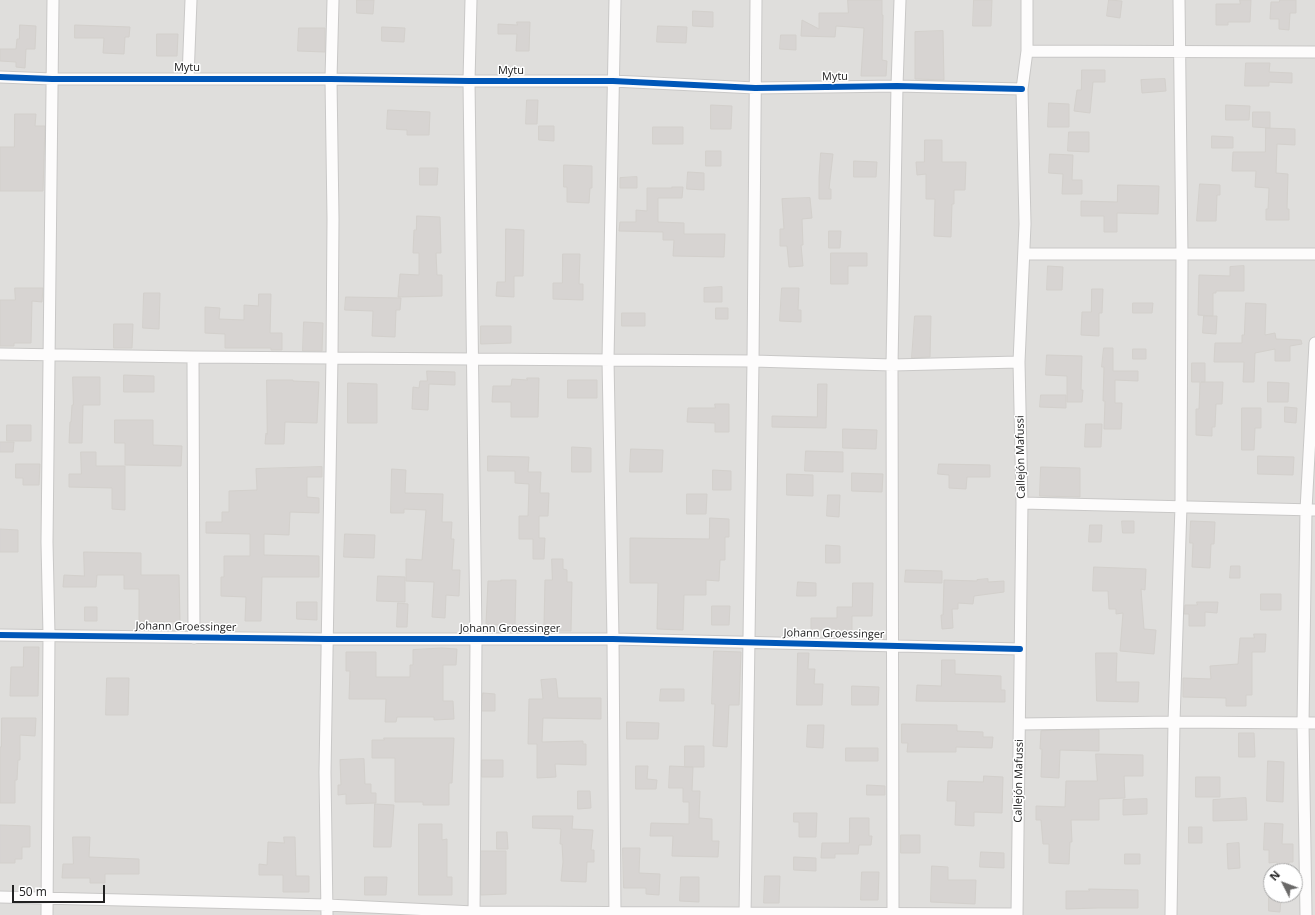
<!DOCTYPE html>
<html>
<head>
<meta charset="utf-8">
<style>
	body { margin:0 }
	#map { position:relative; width:1315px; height:915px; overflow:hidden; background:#f0eeeb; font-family:"Open Sans",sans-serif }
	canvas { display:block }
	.north { position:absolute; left:1263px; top:863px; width:40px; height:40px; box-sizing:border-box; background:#fff; border:1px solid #a7a7a7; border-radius:50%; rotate:312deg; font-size:11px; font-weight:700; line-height:16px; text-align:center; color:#222 }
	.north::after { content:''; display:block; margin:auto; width:14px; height:18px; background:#6a6968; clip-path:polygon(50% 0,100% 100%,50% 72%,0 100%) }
	.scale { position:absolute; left:12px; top:885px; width:93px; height:18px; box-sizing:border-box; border:2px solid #222; border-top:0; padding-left:5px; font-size:12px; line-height:14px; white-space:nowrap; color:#222; -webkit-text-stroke:3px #fff; paint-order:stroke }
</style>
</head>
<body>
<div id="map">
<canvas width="1315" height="915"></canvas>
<div class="north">N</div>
<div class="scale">50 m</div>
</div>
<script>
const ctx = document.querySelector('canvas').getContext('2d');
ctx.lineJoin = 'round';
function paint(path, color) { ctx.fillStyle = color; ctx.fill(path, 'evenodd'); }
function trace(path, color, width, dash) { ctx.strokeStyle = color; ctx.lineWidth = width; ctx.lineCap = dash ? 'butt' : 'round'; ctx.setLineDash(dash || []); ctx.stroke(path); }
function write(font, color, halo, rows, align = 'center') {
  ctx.font = font + ' "Open Sans",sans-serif'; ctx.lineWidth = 3; ctx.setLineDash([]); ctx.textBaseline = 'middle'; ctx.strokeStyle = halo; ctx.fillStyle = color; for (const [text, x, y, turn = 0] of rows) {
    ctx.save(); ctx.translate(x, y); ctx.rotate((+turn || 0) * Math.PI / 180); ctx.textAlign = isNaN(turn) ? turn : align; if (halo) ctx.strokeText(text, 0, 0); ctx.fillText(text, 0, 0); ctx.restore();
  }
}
paint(new Path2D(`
	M0 0H1315V915H0ZM1271 871H1295V895H1271Z`), '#dfdedc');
const building = new Path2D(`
	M357 0H374L373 14 357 13Z
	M848 0H882V15H883L882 60 887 61 886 76H861L864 28 836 26 835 37 801 36 802 20 819 29V13H848Z
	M974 0H992L991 26H973Z
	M1109 0 1122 1 1120 18 1107 16Z
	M1240 0H1251L1250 22H1228V25H1216V4H1240Z
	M1280 0H1296V13H1290L1289 30 1279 29V19H1270L1271 2H1279Z
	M693 11 713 12V27L693 26Z
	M517 22H530L529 51H516L517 34H498V24L517 25Z
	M20 25 36 26 35 49H26L25 68 16 67V62L0 61V49H16L17 39H19Z
	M75 25 130 27 129 37H125L124 54 103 53 104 38H75Z
	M658 26 687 27 686 43 657 42Z
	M382 27 405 28 404 42 382 41Z
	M299 28H325V52L298 51Z
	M943 31 944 80 915 79V32Z
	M157 34H178L177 56H157Z
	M781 35H796V50L780 49Z
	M1246 63H1270L1269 72 1292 73V83L1269 82V86H1245Z
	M1082 70H1105V82H1093L1090 113 1074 111 1077 90H1081Z
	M1165 79 1166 91 1142 93 1141 80Z
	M527 100H538L537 124H526Z
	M1049 103 1069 104V127H1048Z
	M711 105 732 106 731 129H711Z
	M1226 105 1250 106 1249 120H1226Z
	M388 110 430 112 429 135H407V130L387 129Z
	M1253 112H1270V128L1253 127Z
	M15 114H36L35 126H45L43 191H0V147H14Z
	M539 126H554V141L539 140Z
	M653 127H683V144H653Z
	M1266 128 1295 129V145L1277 144 1276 173 1288 174 1287 209H1289V220H1266V209H1268L1269 188 1255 187 1256 171H1232L1233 152H1265Z
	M1069 132H1089V152L1068 151Z
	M1212 136 1233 137V148H1212Z
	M925 140H942V162H966L965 190H954V204H952L951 237 934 236 935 199H926V174L917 175 916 162H924Z
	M706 151H721V166H706Z
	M821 153 833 154 829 189H831V199H819V178Z
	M1050 154 1073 155 1072 180H1082V194H1062L1063 174 1049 173Z
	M854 161 877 162 876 177H854Z
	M564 165 592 166V188H590L589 203 567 202V187H564Z
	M420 168H438L437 185H420Z
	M688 172 704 173V190L687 189Z
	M637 177V188H620V178Z
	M1200 184 1220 185V195H1217L1216 221H1197Z
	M1118 185 1159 186 1158 214 1117 213V232H1104V216H1081V201L1117 202Z
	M672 187H683L682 198H658V222L684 223V234H725L724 257 673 256 674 240H663V232L619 231 620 222H636V210L647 211V188H672Z
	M810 198 812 218 802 219 803 245H801L803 266 789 267 787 246H780V229H784L782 199Z
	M417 216 440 217 441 253H436L437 275H442V296L398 297 400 274 419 275V253H413L414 230H416Z
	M506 229 524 230 523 276H514V297L496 296 497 282H505Z
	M829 231H841L840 248H829Z
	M831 253H867V266H848V284H831Z
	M563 254H580L579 284H583V300L553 299V283H562Z
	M1048 266 1063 267 1062 290H1047Z
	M1244 266V291H1216V293H1213V316L1198 315 1199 275 1230 276V267Z
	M722 287V302H704V288Z
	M15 288H43L42 302 32 301 31 343H14V346H0V300H15Z
	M782 288H799L798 310H801V322L780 321Z
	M1092 289H1103L1102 313H1099V336L1081 335 1082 312H1091Z
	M144 293H160L159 329 143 328Z
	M259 294H271L270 333H282V350H271V348H225V334L205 333V307L220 308 219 319 244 320V305L258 306Z
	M346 297 401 298 400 310H396L395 337 372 336 373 311 345 310Z
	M1133 303H1153L1152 313H1133Z
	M1246 303 1266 304 1265 335 1275 333 1276 339 1301 340 1302 344 1290 346V361H1275V349L1255 353 1254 382H1243L1244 362H1214L1215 343H1242V335H1244Z
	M716 308H728V319H716Z
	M622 313H645V326H622Z
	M915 316H931L930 357 912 358Z
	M1204 316H1217L1216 334 1203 333Z
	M304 322 323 323 322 351H303Z
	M114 324H133L132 348H114Z
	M481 326H511V343L481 344Z
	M1104 348H1113V371H1138V381L1115 380V403H1122L1121 429H1104L1105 401H1103L1104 367H1102Z
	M1133 349H1146V359H1133Z
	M1047 355 1082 356 1081 390H1083L1082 402H1067V376L1046 375Z
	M1192 363H1205V382H1201H1223L1222 404H1216L1215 427H1212V436L1196 435V409H1199L1200 382H1192Z
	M427 371 455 372V385L429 384 428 410 412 409 413 387 419 388 420 381H427Z
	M124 375 154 376V392H124Z
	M73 377H100V405H83L82 443H69L70 422H71L72 405H73Z
	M527 378H539L538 417H511V402H492L493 386H511L512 379 527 380Z
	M267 380H293V381L319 382 317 423 285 422 284 444H265L266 433 267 434Z
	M568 380H597V398H568Z
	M1268 382 1289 383 1288 402H1268Z
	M348 383 377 384V423H348Z
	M818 384H827L826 428 772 427V416L817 417Z
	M1041 395H1066V408L1040 407Z
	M715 404H729V432H715V423L687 422 688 408H715Z
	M1285 407 1297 408 1296 423 1285 422Z
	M1242 408H1261V428H1255L1254 450H1242Z
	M115 420H153V445L182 446 181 466 125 465V443H115Z
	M1086 424H1102L1101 447H1085Z
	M7 425H31V441H7Z
	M843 429 877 430 876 449 843 448Z
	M0 442H14L13 452H0Z
	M572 447 591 448V472H572Z
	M631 449 663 450 662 472H630Z
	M806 451 843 452V472L805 471Z
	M81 452H96V466H125V510L112 509V488L69 487V474H81Z
	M488 456 529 457 528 472H541L540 493H549L548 516H539V538H545L544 559H533V539H519V516H528L529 484 515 483V471H488Z
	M1258 456 1294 457 1293 475 1258 474Z
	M16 464H40L39 485H23V478H16Z
	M939 464 990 465V477H967L966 489 949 488V475L938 474Z
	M322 467V477H307V497L319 498V513L290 512 289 535 264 534V555L319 556V577H262L261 621H245L246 597 221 596V577H224V556H250V534L206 533V522H222V512H229V491L257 490 256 469Z
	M1041 467 1080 468V497L1040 496Z
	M392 469 406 470 405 493 443 494 442 522H452L451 539H454L452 570H460L459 596 446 595 445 618 432 617 434 582 406 581V559L422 560 426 510 404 509V513H391Z
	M713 470 731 471V490H713Z
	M852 473 883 474 882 492 852 491Z
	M787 474 813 475V496L787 495Z
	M687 494H707L706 514H687Z
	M828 495H840L839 517 827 516Z
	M710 518 729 519V537H725V560H720L719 581 706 580V595H684L683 630 657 629 658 583H630V538L709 539Z
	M1122 521H1134V533H1123Z
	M1191 521 1215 522 1214 544H1211L1210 568 1192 567 1193 543H1190Z
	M1090 525H1102L1101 542H1089Z
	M0 529 18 530V552H0Z
	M345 534 375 535 374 558 344 557Z
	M826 545 840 546V563H826Z
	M84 552 141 553V575H179L180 622 139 621V589H124V575H97L96 587H63L64 575 84 576Z
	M552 559H563V569L567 570V582H572L571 631H558V625H544L545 580H552Z
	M1231 566H1240V578H1230Z
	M1094 567 1146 569 1145 590 1141 589 1144 629 1156 630 1154 654 1120 651 1123 613 1116 614V609H1109L1108 591H1093Z
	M906 570 942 571V583L905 582Z
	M378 576 405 577V602L377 601Z
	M988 579V582L1004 581V592L974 596 973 604 958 603V609H952L953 628 942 629 941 615H943L944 580 977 581V580Z
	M501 580H516L515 626 486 624 488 581H501Z
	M798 582 816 583V596H797Z
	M853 583H873L872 616H852V634L836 633 837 630H811V618H837V607H852Z
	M1261 594H1281V610H1261Z
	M297 602H317V620L297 619Z
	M1197 602H1218L1217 613 1205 612V626H1189V614H1184L1185 605H1197Z
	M398 603 408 604 407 627H397Z
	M712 606H730L729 625H712Z
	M85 607H97V621H85Z
	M1254 634H1266L1265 652H1252V695H1246V706H1226V698L1183 697V678L1211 679 1210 666 1238 664 1240 638H1254Z
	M24 647H39L38 696H10L11 667H23Z
	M442 648 457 649 456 665H443V701H453L454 719 434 720V717H397L396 722H385L386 699H349L350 671H346V652H376V677H410V665H413V650Z
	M714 651 741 652 739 705H729L727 747 713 746 715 704H712Z
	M798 653H809L808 669H815L814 684H823L822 705H797Z
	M1096 653H1117L1116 682H1139L1138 702 1097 701Z
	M942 660H955V674L1001 676V690H1005V702L916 701 917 685 941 686Z
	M107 678H129L128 715H106Z
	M556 679 558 698H601V719L543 718 542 742 583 741V744H586V765L555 764 556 777 537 778V744H528L529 699H543L541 680Z
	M852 686 879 687 878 705H852Z
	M661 689H684V701H660Z
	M483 693 495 694V711H482Z
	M2 718H36L35 736 20 735V760H18L17 780H15V803H0V747H1Z
	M627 722 659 723 658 739H627Z
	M902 724 957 725V731L983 732V737H993L992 748 956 747V752H907L908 743H902Z
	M808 725H824L823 748 807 747Z
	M1099 730V751L1060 750 1059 778 1041 777 1042 749H1040L1041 731Z
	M1239 733H1254L1255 757H1239Z
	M384 738H454L452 783H449V805H423V802H395V758H372V740H384Z
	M685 746H704V767H685Z
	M846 748H878V761H846Z
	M1096 754 1143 755V776H1124L1125 798 1099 799V820H1071L1072 842H1070L1069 864 1049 863V844H1043L1041 820H1036V806L1065 807 1066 781H1097Z
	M364 759 365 784H371V793H376V803L346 804V794L338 795V785H341L340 760Z
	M482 760H503V777H482Z
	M1268 761 1284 762 1283 802 1267 801Z
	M636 766H648L647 779 657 780 656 789H636Z
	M670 766 693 767 692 791H700L699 818 712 819V841H719L718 857 672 856 673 836H650L651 823 689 824V802H683V788H669Z
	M984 776 1003 777 1002 813 974 812V826L955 825 956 801H947L948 781 983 782Z
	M1196 777H1220V797H1196Z
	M867 785 885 786V795H867Z
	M578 791H590L591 808 578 809Z
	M1246 798 1247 820 1213 821V800Z
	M1147 799V814L1123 815V800Z
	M375 804 394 805 391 847H374Z
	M794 813H817L816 837H799V822H794Z
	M533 816H573L572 829 593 830 591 850H594V862H587L586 882 561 881 563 862 562 844H560L561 829 533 828Z
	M850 818H869V836H872L871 845H859L858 854H835V858H821L822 843H849Z
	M1265 823 1283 824 1282 844H1293V862H1289V871H1277V862L1269 863V850H1264Z
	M419 824H442V840L447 839V877H452V895H419Z
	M0 825 30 826V847H22V859H15V863H0Z
	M1189 827H1202V843H1189Z
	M497 832H507L508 849H497Z
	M901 835H920V853H901Z
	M73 837H90L89 857 139 859V874H105V883H90V878H62L63 864H73Z
	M284 837H295L296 876H309V892H283V875H259V864L267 865 268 842 284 843Z
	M1239 843 1240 868 1228 869 1227 844Z
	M623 848H640L639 873 660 874 659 895 646 894V888H624Z
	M481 851H506V894L481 895Z
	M981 852 1004 853V868L980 867Z
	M1125 854H1140V864H1125Z
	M794 857 816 858V871L794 870Z
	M932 866 948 867V880H976L975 904 931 902Z
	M862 872H879L878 900H861Z
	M765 876H780L779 903H764Z
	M365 877H387L386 895H365Z
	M681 877H699V902L680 901Z
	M1089 889 1138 890V908H1097L1066 909V891H1089Z
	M1269 897H1281L1280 912 1269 911Z`);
paint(building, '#d7d4d2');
trace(building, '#d3d0cc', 1);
const street = new Path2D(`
	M471 0 469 81 476 639 474 915
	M615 0 608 359 613 639 615 915
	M1027 51 1315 52
	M0 77 52 79H331L469 81H613L755 88 897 86 1022 89
	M188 78 191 0
	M1024 254H1315
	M0 354 193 357 753 361 892 365 1019 362
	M193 357 194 638
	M1022 503 1315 510
	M0 635 327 639H613L1020 649
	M1020 724 1174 722 1315 723
	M0 897 327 905 474 912 1017 914
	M47 915 49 635 47 542 53 0
	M327 915 325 772 332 357 333 219 331 79 333 0
	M745 915 753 361 756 0
	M893 915 892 365 897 86 900 0
	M1017 915 1022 503 1019 362 1025 224 1022 89 1027 51V0
	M1171 915 1174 722 1181 506 1182 255 1179 0
	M1306 915 1303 724 1306 510 1315 343`);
trace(street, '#c9c8c7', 13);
trace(street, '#fdfcfc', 11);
trace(new Path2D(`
	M0 77 52 79H331L469 81H613L755 88 897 86 1022 89
	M0 635 327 639H613L1020 649`), '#0057b8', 6);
write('11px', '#222', '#fff', [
	["Mytu",187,68],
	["Mytu",511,71],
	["Mytu",835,77,-1],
	["Callejón Mafussi",1021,457,-91],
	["Johann Groessinger",186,627,1],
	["Johann Groessinger",510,629],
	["Johann Groessinger",834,634,1],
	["Callejón Mafussi",1019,781,-89]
]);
</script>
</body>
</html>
